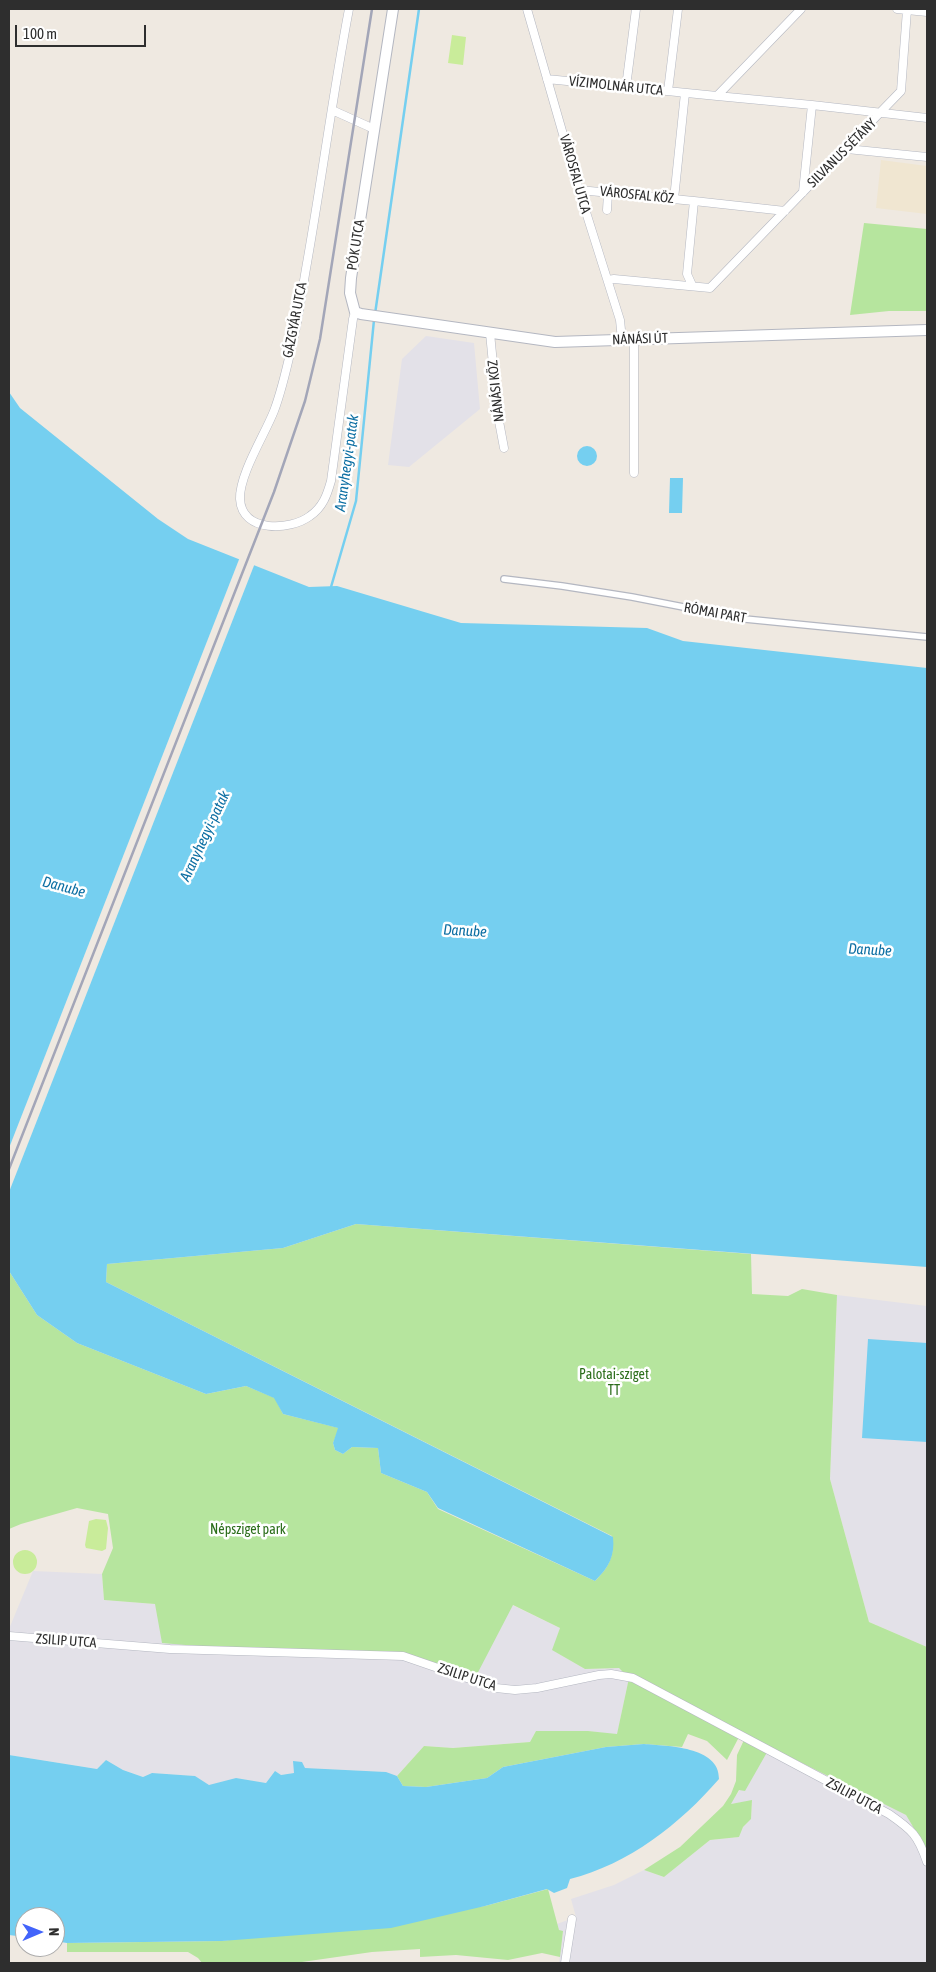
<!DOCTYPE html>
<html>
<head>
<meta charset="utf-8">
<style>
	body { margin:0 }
	#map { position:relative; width:936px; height:1972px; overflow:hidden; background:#efe9e1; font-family:"Asap Condensed",sans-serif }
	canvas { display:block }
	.frame { position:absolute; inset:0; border:10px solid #2e2e2e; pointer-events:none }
	.north { position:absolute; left:15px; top:1907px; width:50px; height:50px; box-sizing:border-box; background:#fff; border:1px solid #ababab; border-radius:50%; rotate:89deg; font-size:14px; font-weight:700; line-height:20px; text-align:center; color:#2e2e2e }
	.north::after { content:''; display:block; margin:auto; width:18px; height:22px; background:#4264fb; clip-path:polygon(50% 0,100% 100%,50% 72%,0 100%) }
	.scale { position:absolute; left:15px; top:25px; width:131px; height:22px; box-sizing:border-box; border:2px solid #2e2e2e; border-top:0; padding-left:6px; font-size:15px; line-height:18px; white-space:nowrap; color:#2e2e2e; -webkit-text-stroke:4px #fff; paint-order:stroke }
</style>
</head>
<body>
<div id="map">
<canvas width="936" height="1972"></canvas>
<div class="frame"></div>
<div class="north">N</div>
<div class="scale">100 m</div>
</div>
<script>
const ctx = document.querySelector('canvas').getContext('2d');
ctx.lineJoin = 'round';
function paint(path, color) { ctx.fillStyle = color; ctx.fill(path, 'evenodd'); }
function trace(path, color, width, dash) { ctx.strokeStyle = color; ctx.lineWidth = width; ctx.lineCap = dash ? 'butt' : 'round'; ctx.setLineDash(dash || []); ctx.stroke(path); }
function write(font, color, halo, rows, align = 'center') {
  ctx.font = font + ' "Asap Condensed",sans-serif'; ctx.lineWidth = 5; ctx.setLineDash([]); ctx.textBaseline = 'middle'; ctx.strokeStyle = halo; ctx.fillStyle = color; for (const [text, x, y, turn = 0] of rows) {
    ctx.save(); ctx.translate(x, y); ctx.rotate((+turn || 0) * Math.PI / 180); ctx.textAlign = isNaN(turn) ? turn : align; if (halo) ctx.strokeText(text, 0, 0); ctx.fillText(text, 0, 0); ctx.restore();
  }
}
paint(new Path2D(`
	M426 336 474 343 480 409 409 467 388 465 402 359Z
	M837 1295 927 1306V1647L869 1622 830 1479Z
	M33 1571 102 1574 104 1600 155 1604 512 1605 560 1628 553 1650 585 1669 619 1668 629 1678 617 1735 588 1731H536L530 1742 453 1748 424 1746 397 1776 385 1772 304 1768 294 1761V1773L281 1775 266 1783 236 1778 209 1786 194 1776 152 1773 143 1777 123 1770 106 1760 97 1769 9 1755V1629Z
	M770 1747 906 1815 927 1850V1963H559L563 1932 559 1930 557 1924 576 1917 571 1899 614 1885 644 1870 664 1877 710 1840 739 1837 743 1827 751 1819 752 1801 730 1804Z`), '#e3e1e8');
paint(new Path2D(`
	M881 160 927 166V214L876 208Z`), '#f0e6d1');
paint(new Path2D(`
	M864 223 927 229V311H889L850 315Z
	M356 1224 751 1254 752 1294 788 1296 802 1289 837 1295 830 1479 869 1622 927 1647V1850L906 1815 770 1747 745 1791 739 1790 731 1804 752 1800 751 1819 743 1827 739 1837 710 1840 664 1877 644 1870 680 1847 723 1806 731 1794 736 1781 737 1755 744 1740 739 1737 727 1760 707 1741 688 1734 682 1747 644 1744 606 1747 503 1767 487 1778 426 1787 403 1786 397 1776 424 1746 453 1748 530 1742 536 1731H588L617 1734 629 1678 619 1668 585 1669 552 1650 560 1628 513 1605 474 1680 403 1656 256 1651 162 1643 155 1604 104 1600 102 1574 113 1548 108 1514 77 1508 21 1524 9 1529V1271L37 1315 77 1343 206 1394 246 1386 275 1398 283 1414 339 1428 333 1443 335 1450 343 1454 352 1447 378 1448 381 1473 427 1492 438 1509 595 1581C609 1567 615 1556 612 1536L106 1282 107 1264 283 1248Z
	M548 1889 559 1930 563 1931 560 1957 542 1953 508 1960 456 1955 420 1957V1949L372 1952 295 1963H202L198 1958 188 1952H67V1943L222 1941 485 1906Z`), '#b6e59e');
paint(new Path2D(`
	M452 35 466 37 463 65 448 63Z
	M96 1519 106 1520 108 1528 106 1549 102 1551 86 1548 85 1545 89 1521Z
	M13 1562a12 12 0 1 1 24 0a12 12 0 1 1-24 0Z`), '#c9ec9a');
paint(new Path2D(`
	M9 392 20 408 158 519 188 539 309 587 337 586 461 623 647 628 683 641 927 668V1267L356 1224 283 1248 107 1264 106 1282 613 1537C615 1556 609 1567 595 1581L438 1508 427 1492 381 1473 378 1448 352 1447 343 1454 335 1450 333 1443 338 1428 283 1414 274 1398 246 1386 206 1394 77 1343 37 1315 9 1271Z
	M577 456a10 10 0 1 1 20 0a10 10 0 1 1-20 0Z
	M670 478H683L682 513H669Z
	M868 1339 927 1343V1442L862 1438Z
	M644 1744C666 1746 720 1746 719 1779 680 1824 629 1864 570 1879L567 1888 554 1893 547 1889 485 1906 391 1928 222 1941 67 1943 55 1941V1917H25V1937L9 1935V1755L97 1769 106 1760 123 1770 143 1777 152 1773 195 1776 209 1785 236 1778 266 1783 275 1771 281 1775 294 1773 293 1761 302 1762 305 1768 386 1772 397 1776 403 1786 426 1787 487 1778 503 1767 606 1747Z`), '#75cff0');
paint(new Path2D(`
	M240 557 255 563 9 1192V1148Z`), '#efe9e1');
trace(new Path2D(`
	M375 314 419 9
	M331 587 356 501 374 320`), '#75cff0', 2.5);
const pedestrian = new Path2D(`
	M504 579 562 586 632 597 745 619 927 637`);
const minor = new Path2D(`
	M349 9C333 93 322 178 307 263 302 290 299 318 292 345 287 367 282 390 274 411 265 434 239 475 240 499 242 533 290 531 310 516 323 507 327 495 331 481L353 319 355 312
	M527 9 579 190 620 320 622 340
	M897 9 907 10
	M547 79 717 96 801 9
	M626 87 636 9
	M668 91 678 9
	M717 96 812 105
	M332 110 374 129
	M847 149 927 157
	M579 190 694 201
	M803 192 812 105 927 118
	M674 199 685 93
	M607 210 608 193
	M608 280 614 279 710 288 901 91 907 10 927 12
	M692 285 687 274 694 201 785 211
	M490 333 498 416 504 448
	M634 339V473
	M9 1636 170 1649 403 1656 496 1688 515 1690 537 1688 599 1675 611 1674 633 1678 889 1814C912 1830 918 1835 927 1862
	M565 1963 572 1919`);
const tertiary = new Path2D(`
	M393 9 351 278 350 293 355 312 361 314 555 342 927 330`);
trace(pedestrian, '#b4b7c1', 8);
trace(minor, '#b4b7c1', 9);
trace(tertiary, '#b4b7c1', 12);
trace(pedestrian, '#fff', 5.5);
trace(minor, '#fff', 8);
trace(tertiary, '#fff', 10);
trace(new Path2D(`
	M9 1169 274 492 305 401 320 339 372 9`), '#a3a6b8', 2.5);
write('14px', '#2e2e2e', '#fff', [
	["VÍZIMOLNÁR UTCA",616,86,6],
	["SILVANUS SÉTÁNY",842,153,-45],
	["VÁROSFAL UTCA",575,174,74],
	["VÁROSFAL KÖZ",637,195,6],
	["PÓK UTCA",356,245,-81],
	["GÁZGYÁR UTCA",295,320,-79],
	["NÁNÁSI ÚT",640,339,-2],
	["NÁNÁSI KÖZ",496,391,-96],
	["RÓMAI PART",715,613,10],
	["ZSILIP UTCA",66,1641,4],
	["ZSILIP UTCA",467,1677,18],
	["ZSILIP UTCA",854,1796,28]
]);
write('14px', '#2c6e1b', '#fff', [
	["Palotai-sziget",614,1375],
	["TT",614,1391],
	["Népsziget park",248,1530]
]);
write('italic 15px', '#0d6fa3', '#fff', [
	["Aranyhegyi-patak",347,463,-82],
	["Aranyhegyi-patak",205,836,-65],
	["Danube",64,887,15],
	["Danube",465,931,3],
	["Danube",870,950,3]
]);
</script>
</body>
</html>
